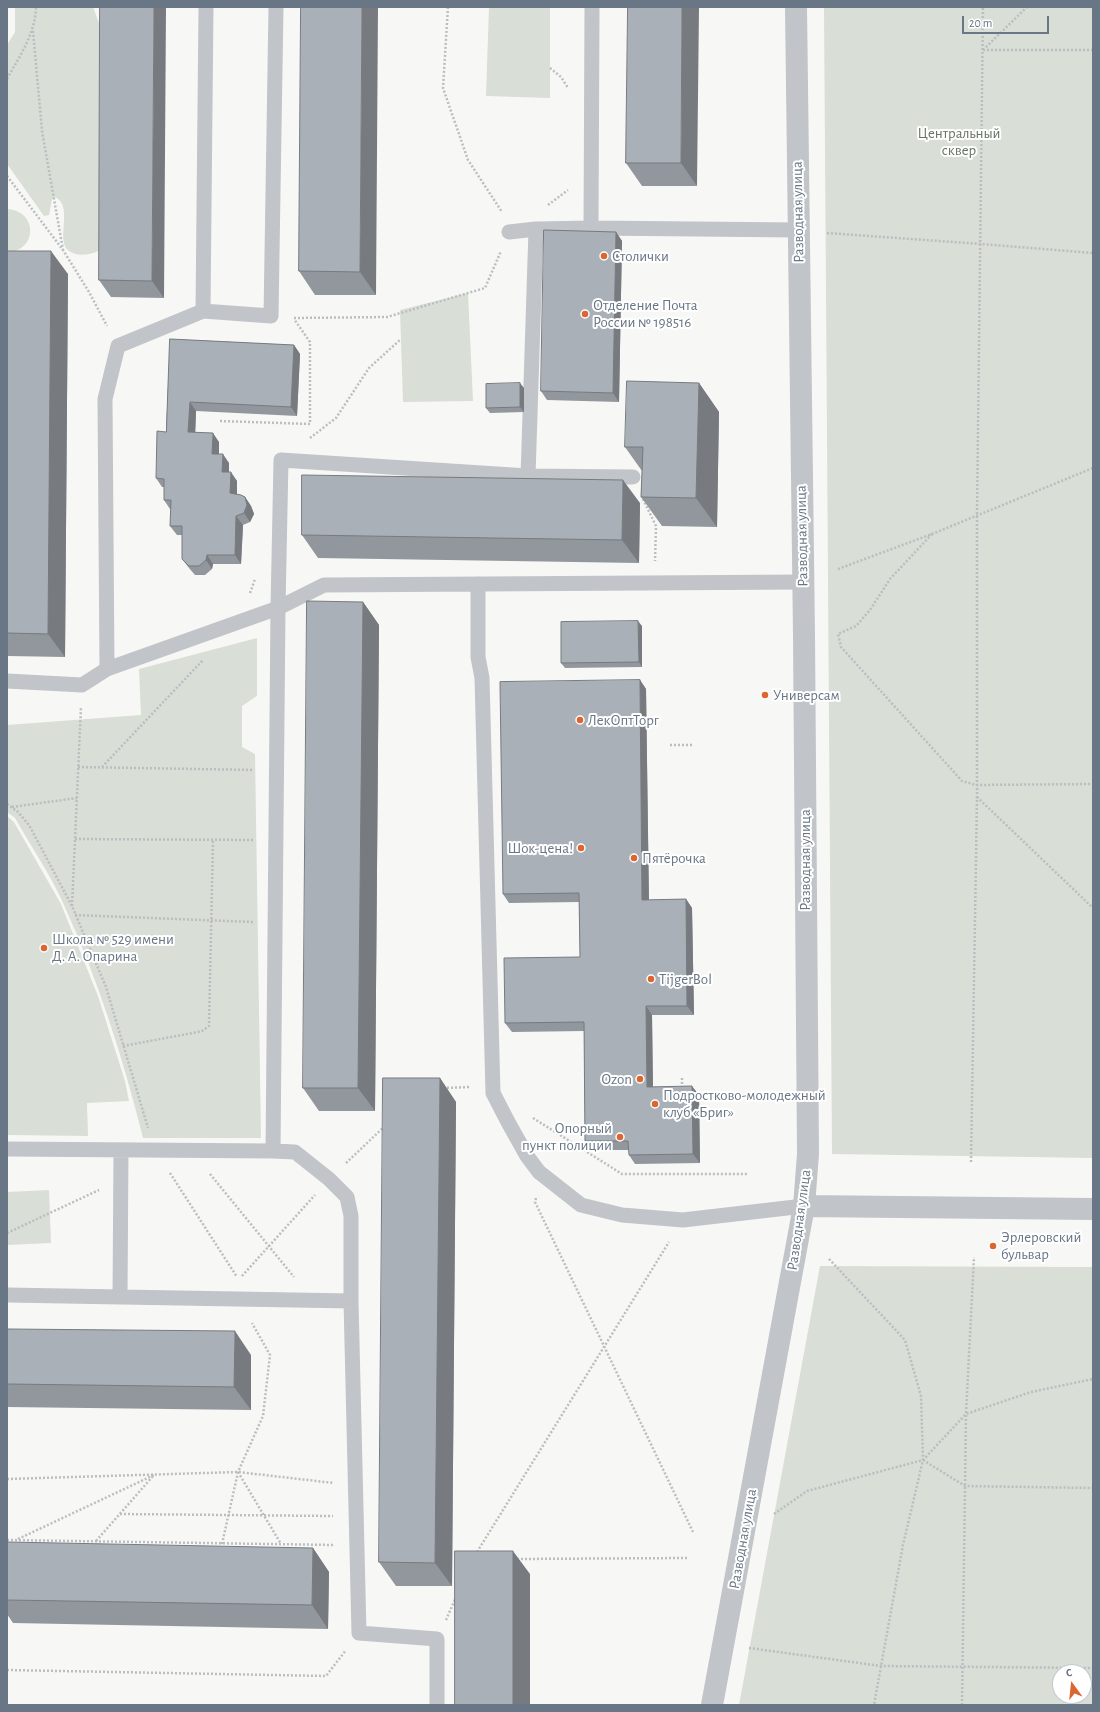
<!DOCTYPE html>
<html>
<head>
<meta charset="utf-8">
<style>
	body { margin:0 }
	#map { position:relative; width:1100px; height:1712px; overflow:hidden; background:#f7f8f5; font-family:"Alegreya Sans",sans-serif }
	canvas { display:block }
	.frame { position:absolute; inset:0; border:8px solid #687685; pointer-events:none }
	.north { position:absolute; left:1052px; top:1664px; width:40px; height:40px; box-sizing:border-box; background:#fff; border:1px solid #c3c8ce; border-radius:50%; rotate:345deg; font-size:11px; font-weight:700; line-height:16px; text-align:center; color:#687685 }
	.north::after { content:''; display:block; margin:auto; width:14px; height:18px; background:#db6631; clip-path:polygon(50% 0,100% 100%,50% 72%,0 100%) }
	.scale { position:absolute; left:962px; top:16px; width:87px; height:18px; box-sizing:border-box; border:2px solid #687685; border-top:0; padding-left:5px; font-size:12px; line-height:14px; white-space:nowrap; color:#687685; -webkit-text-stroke:3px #fff; paint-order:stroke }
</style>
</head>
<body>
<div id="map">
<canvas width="1100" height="1712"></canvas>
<div class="frame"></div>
<div class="north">С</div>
<div class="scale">20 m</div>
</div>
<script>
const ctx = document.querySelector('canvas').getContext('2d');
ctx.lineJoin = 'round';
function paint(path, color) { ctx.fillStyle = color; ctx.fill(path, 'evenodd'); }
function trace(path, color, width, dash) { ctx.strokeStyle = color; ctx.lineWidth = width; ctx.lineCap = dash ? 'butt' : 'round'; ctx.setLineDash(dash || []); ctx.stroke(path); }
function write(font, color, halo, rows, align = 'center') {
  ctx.font = font + ' "Alegreya Sans",sans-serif'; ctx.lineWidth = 4; ctx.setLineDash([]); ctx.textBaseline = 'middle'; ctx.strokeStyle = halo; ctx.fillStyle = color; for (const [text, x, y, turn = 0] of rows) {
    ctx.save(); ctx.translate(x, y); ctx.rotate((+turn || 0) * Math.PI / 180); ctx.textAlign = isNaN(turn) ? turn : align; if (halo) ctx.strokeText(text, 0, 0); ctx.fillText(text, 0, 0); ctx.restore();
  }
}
paint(new Path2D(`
	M15 7H93L99 23 106 238C105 242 104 246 101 249 93 256 70 258 65 246 59 233 72 205 55 197L52 199 49 215 44 216 7 164V45L15 32Z
	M489 7H550V98L486 96Z
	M824 7H1093V1158L832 1154Z
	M7 209C39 211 37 252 7 252Z
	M468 293 473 401 403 402 400 310Z
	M257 638V696L242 706V747L255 754 261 1138H143C123 1058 98 979 63 903 51 875 30 845 15 818L7 812V725L141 715 139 669Z
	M7 816 14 822 61 904 98 996 125 1081 129 1101 87 1103 88 1136 7 1135Z
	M49 1190 51 1243 7 1245V1192Z
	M820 1266 1093 1267V1705H739ZM1060 1672H1084V1696H1060Z`), '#d9ded6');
trace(new Path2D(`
	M448 7 443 88 468 160 502 212
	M33 31 42 131 63 250
	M983 50H1093
	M983 50 1027 7
	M550 68 561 77 568 88
	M7 79C20 55 35 35 36 7
	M7 176 63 250 89 292 107 326
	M548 205 568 190
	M827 233 981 244 1093 253
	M294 318 387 317 485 288 501 251
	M220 421 310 424V342L294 319
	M310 438 336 418 369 368 401 339
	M643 499 656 526 655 561
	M932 534 890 579 870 610 856 626 838 634 841 647 962 781 976 785 1093 784
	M838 569 932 534 1093 468
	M250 593 255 579
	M670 745H693
	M78 767 254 770
	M102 767 203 660
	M977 797 1093 908
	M7 804 18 812 29 825 72 906 106 987 148 1128
	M12 807 77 798
	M75 839 254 840
	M72 906 81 707
	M75 915 253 922
	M123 1046 198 1032 202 1031 209 1026 213 840
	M682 1078V1090
	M443 1088 470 1087
	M533 1118 622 1174H747
	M971 1162 977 797V515L983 7
	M346 1163 386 1125
	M170 1173 237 1277
	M210 1174 294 1277
	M536 1198 535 1202 693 1532
	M7 1233 99 1190
	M829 1259 905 1340 921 1396 923 1460 903 1545 874 1705
	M242 1276 315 1195
	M923 1460 965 1486 1093 1488
	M238 1472 281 1544
	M7 1479 238 1472 334 1483
	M120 1514 333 1516
	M774 1514 807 1491 923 1460 966 1414 1031 1392 1093 1379
	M18 1539 154 1475 96 1541
	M7 1540 334 1545
	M222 1544 238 1472 263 1416 270 1355 252 1323
	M477 1552 669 1242
	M517 1559 688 1558
	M446 1620 456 1597
	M749 1648 881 1666 1093 1668
	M7 1670 326 1676 346 1650
	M962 1705 966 1414 974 1257`), '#bbbdc0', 2.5, [2, 2]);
trace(new Path2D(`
	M206 7 203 311 271 316 276 7
	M591 228 592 7
	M509 232 536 229 591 228 798 230
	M528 476 633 477
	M478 584V657L482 678 493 1093 508 1122 527 1156 539 1172 581 1205 622 1215 683 1220 804 1206
	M107 669 105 399 118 346 203 311
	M7 681 82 685 107 669 278 608 324 585 803 582
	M7 1149 273 1151
	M7 1295 351 1301
	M120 1297 121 1150
	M437 1705V1639L359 1633 351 1301V1216L347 1197 329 1179 295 1152 273 1151 278 608 281 460 528 476 536 229`), '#c1c4c8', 15);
trace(new Path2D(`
	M804 1206 1093 1209
	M712 1705 804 1206 808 1154 804 635 796 7`), '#c1c4c8', 22);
paint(new Path2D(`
	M100 7 164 298 111 297 99 280Z
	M301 7 376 295H315L299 271Z
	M628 7 697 186H642L626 163Z
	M616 232 622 241 619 402 547 400 541 391Z
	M7 251 68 274 65 657 7 656Z
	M170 339 294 345 300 354 297 416 196 411 195 433 219 442V454L229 463V472L237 481V494L245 497 251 506 254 514 250 522 243 525 241 564H213L212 569 205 575H195L189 568 182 559V535H177L170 526 171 509H170L164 500V487H162L156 478 166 432Z
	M699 383 719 412 717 527 662 526 641 497 642 471 625 447Z
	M524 388V412L490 413 486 408Z
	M640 503 639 563 318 558 302 535Z
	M363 602 379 625 375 1111H319L303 1088Z
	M642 626V667L565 668 561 663Z
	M640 680 646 689 649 900 686 899 692 908 694 1015H652L653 1087 699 1095 700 1163 635 1164 629 1155V1150H591L585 1141 584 1031 512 1032 505 1023 580 957 579 902 509 903 503 894Z
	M440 1078 456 1102 452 1586H396L379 1562Z
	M7 1329 251 1355V1410L7 1407Z
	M313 1548 329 1572 328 1629 13 1623 7 1614V1600Z`), '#92979d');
paint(new Path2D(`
	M154 7H166L164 298 152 281Z
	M362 7H378L376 295 360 272Z
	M682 7H699L697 186 681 163Z
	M616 232 622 241 619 402 613 393Z
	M51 251 68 274 65 657 48 634Z
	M294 345 300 354 297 416 291 407Z
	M520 383 524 388V412L520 407Z
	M699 383 719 412 717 527 696 498Z
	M190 402 196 411 195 441 188 432Z
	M213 433 219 442V463L212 454Z
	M223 454 229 463V481L222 472Z
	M231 472 237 481V502L230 493Z
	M623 480 640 503 639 563 622 540Z
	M245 497 251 506 254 514 250 522 244 513Z
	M236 516 243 525 241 564 235 555Z
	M207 555 213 564 212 569 206 560Z
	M363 602 379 625 375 1111 358 1088Z
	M638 621 642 626V667L639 662Z
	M640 680 646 689 649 909 642 900Z
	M686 899 692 908 694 1015 687 1006Z
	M646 1006 652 1015 653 1096 647 1087Z
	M440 1078 456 1102 452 1586 435 1563Z
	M692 1086 699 1095 700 1163 693 1154Z
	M235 1331 251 1355V1410L234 1387Z
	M313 1548 329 1572 328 1629 312 1605Z
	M513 1551 530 1574V1705H513Z`), '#777b80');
const building = new Path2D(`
	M100 7H154L152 281 99 280Z
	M301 7H362L360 272 299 271Z
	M628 7H682L681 163H626Z
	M544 230 616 232 613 393 541 391Z
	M7 251H51L48 634 7 633Z
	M170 339 294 345 291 407 190 402 188 432 213 433 212 454H223L222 472H231L230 493 241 495 245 497 247 505 244 513 236 516 235 555H207L206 560 199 566H189L182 559V526H170L171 500H164V479L156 478 157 431 166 432Z
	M627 381 699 383 696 498 641 497 643 447H625Z
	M520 383V407L486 408V384Z
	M302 475 623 480 622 540 302 535Z
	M307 601 363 602 358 1088H303Z
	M638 621 639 662 561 663V622Z
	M640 680 642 900 686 899 687 1006H646L647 1087 692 1086 693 1154 629 1155 628 1141H585L584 1022 505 1023 504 958 580 957 579 893 503 894 500 682Z
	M383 1078H440L435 1563 379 1562Z
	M7 1329 235 1331 234 1387 7 1384Z
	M7 1542 313 1548 312 1605 7 1600Z
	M455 1551H513V1705H455Z`);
paint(building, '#aab0b7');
trace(building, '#777b80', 1);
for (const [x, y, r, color] of [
	[604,256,4,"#db6631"],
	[585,314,4,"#db6631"],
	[765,695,4,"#db6631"],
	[580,720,4,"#db6631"],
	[581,848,4,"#db6631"],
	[634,858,4,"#db6631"],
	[44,948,4,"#db6631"],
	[651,979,4,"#db6631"],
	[640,1079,4,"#db6631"],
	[655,1104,4,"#db6631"],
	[620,1137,4,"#db6631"],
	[993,1246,4,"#db6631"]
]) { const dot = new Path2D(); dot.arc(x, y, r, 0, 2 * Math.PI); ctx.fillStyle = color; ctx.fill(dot); trace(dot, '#fff', 1.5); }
write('15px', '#657763', '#fff', [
	["Центральный",959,133],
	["сквер",959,150]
]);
write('15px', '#687685', '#fff', [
	["Разводная улица",798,212,-91],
	["Разводная улица",802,536,-91],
	["Разводная улица",805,860,-90],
	["Разводная улица",799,1220,-82],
	["Разводная улица",743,1539,-80]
]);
write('15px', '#687685', '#fff', [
	["Столички",612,256],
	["Отделение Почта",593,305],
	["России № 198516",593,322],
	["Универсам",773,695],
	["ЛекОптТорг",588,720],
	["Шок-цена!",573,848,"right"],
	["Пятёрочка",642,858],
	["Школа № 529 имени",52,939],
	["Д. А. Опарина",52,956],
	["TijgerBol",659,979],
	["Ozon",632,1079,"right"],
	["Подростково-молодежный",663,1095],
	["клуб «Бриг»",663,1112],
	["Опорный",612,1128,"right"],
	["пункт полиции",612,1145,"right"],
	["Эрлеровский",1001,1237],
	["бульвар",1001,1254]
], 'left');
</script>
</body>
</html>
